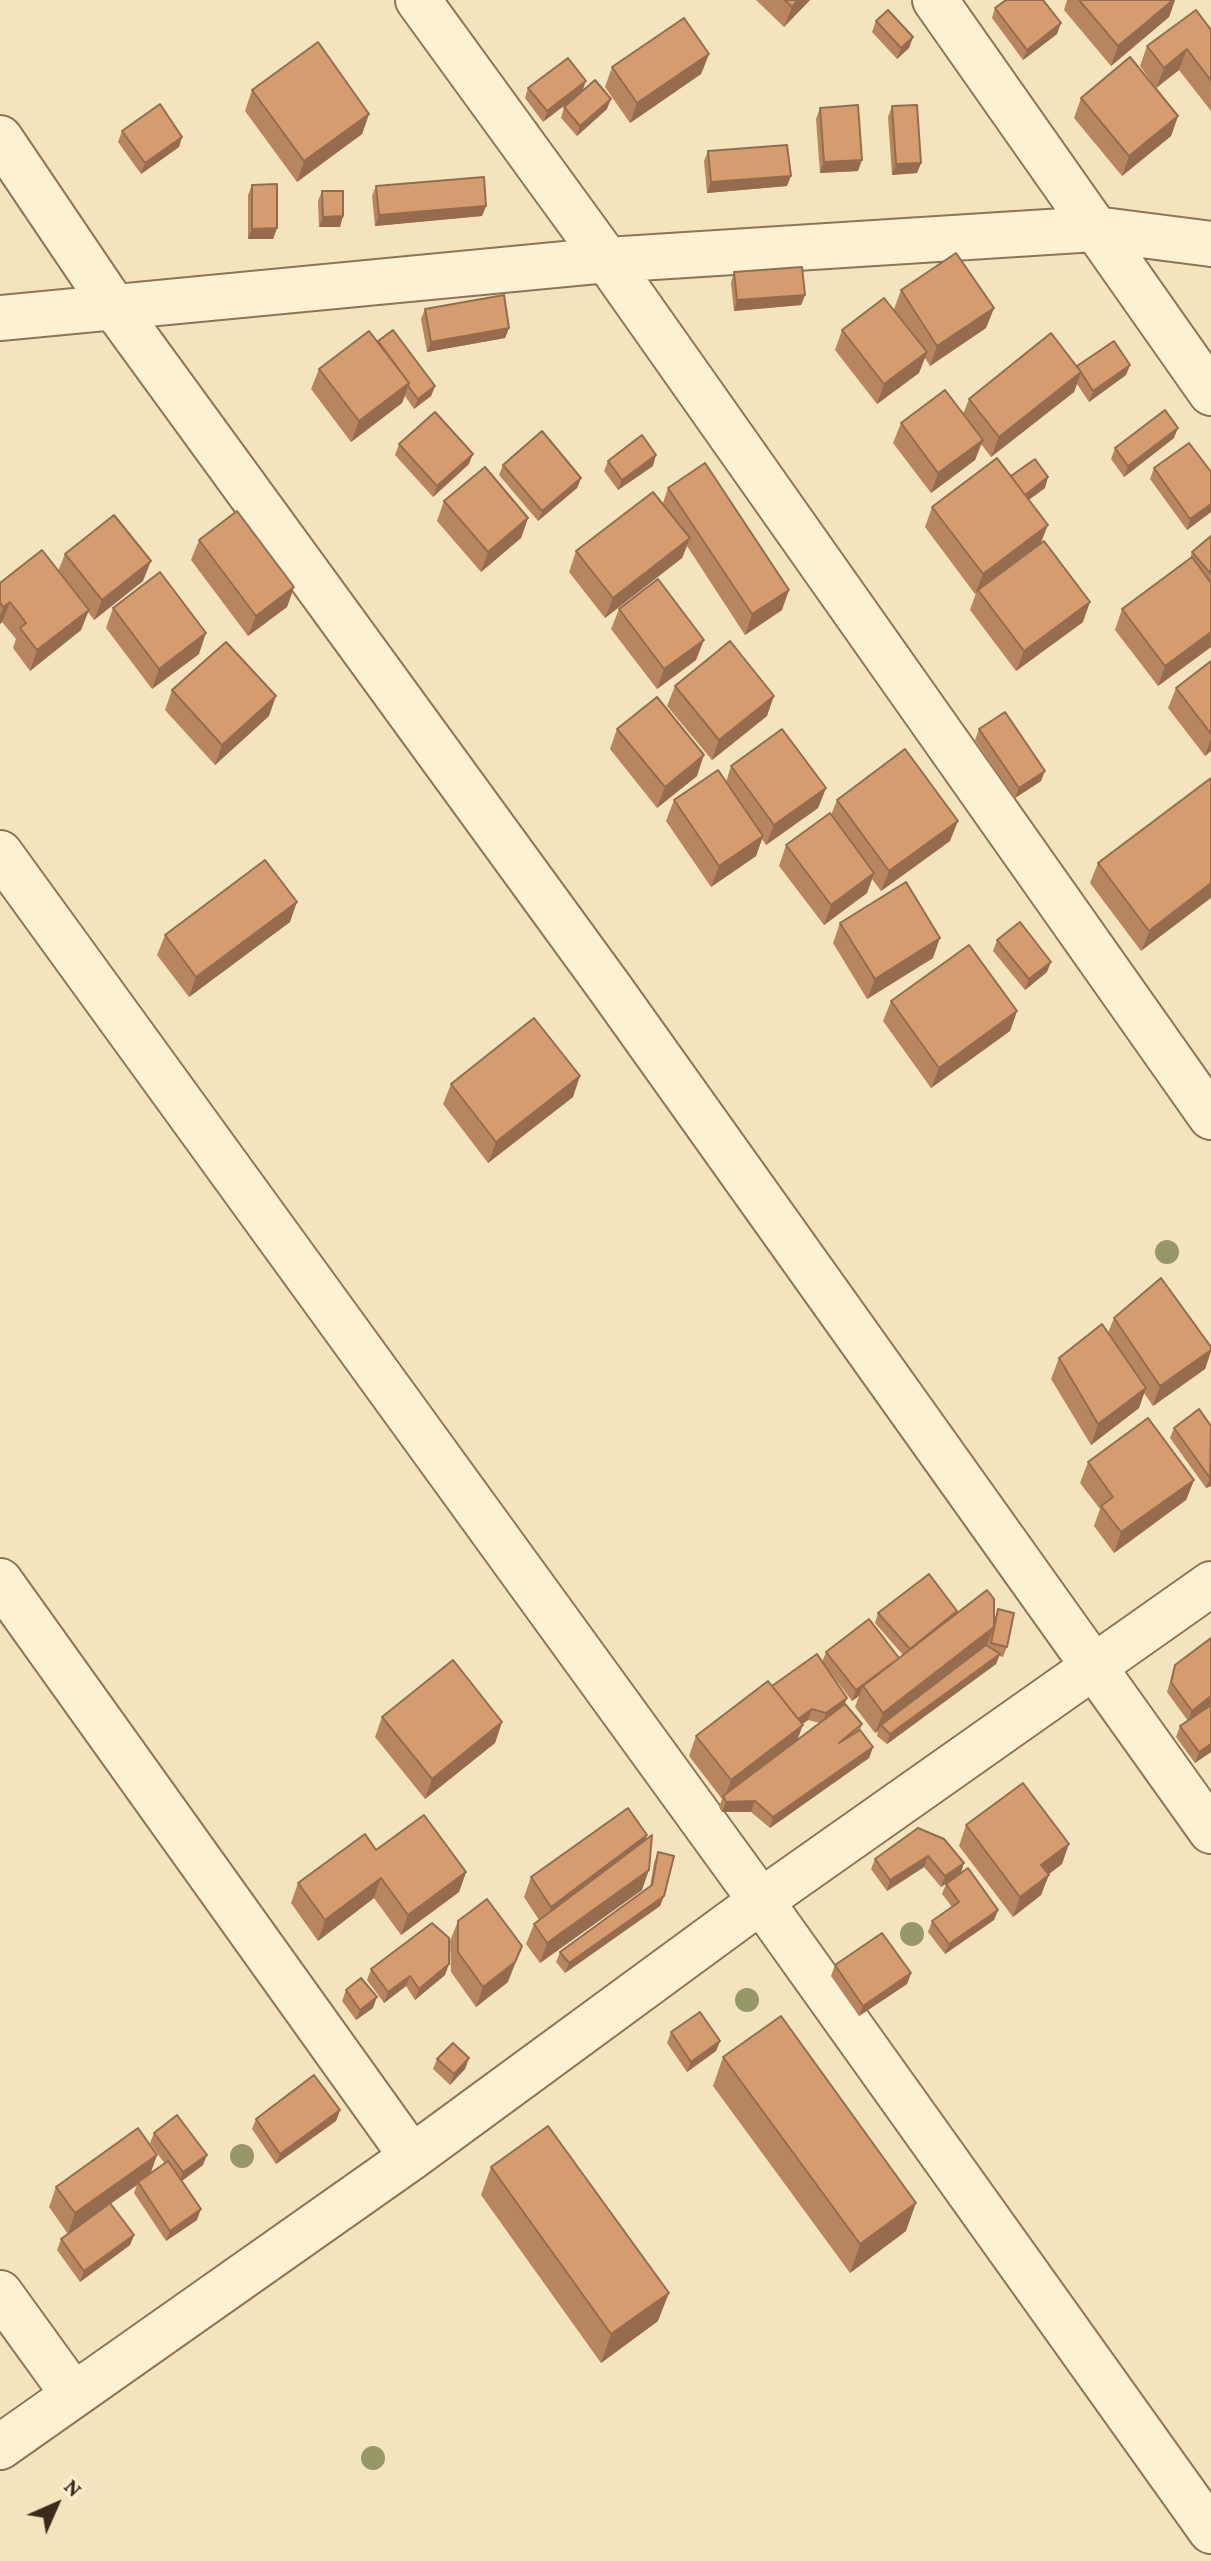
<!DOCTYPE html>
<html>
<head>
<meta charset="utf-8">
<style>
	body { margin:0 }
	#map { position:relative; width:1211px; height:2561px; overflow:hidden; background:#f3e4be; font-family:"Crimson Pro",serif }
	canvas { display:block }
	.north { position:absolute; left:16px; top:2465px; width:80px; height:80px; -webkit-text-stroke:6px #f9eecf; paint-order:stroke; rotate:45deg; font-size:22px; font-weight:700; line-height:32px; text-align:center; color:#3b2b1b }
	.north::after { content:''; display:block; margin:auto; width:28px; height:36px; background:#3b2b1b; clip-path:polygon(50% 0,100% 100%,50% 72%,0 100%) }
</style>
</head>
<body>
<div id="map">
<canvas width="1211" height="2561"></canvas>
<div class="north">N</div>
</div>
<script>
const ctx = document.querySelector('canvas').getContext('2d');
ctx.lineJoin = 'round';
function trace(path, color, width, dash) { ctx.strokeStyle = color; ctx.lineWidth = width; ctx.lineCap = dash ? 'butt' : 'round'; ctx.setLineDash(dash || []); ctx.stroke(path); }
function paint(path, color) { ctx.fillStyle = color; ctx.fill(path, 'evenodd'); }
const minor = new Path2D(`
	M418 0 607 260 1211 1117
	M935 0 1211 393
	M0 138 114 307 610 988 1211 1831
	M0 318 607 260 1095 229 1211 244
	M0 853 761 1901 1211 2531
	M0 1581 412 2157
	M0 2293 73 2394
	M0 2447 412 2157 761 1901 1211 1584`);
trace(minor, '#8d7455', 48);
trace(minor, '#fdf1d3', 44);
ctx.fillStyle = '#969867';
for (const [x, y] of [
	[1167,1252],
	[912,1934],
	[747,2000],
	[242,2156],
	[373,2458]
]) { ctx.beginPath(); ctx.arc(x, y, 12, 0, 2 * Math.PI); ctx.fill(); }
paint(new Path2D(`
	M756 0H810L784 27Z
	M1067 0H1175L1169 17 1111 66 1064 10Z
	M995 8 1057 34 1023 60 992 18Z
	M876 21 913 37 909 48 897 59 872 32Z
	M1211 30V111L1179 70 1156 88 1140 66 1147 46Z
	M709 54 701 74 630 123 605 87 612 67Z
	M568 58 543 122 525 98 528 88Z
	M252 90 369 114 362 134 297 182 245 111Z
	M1081 98 1178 116 1171 136 1122 176 1074 118Z
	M892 106 921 163 917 173 892 175 888 117Z
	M564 107 607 109 577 136 561 118Z
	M820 108 858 171 820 173 816 119Z
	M122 131 182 137 179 147 141 174 118 142Z
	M708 151 787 186 707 193 704 161Z
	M252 185 277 228 273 239H248V195Z
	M376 186 486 206 482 216 375 226 372 196Z
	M322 191 343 216 340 227H319L318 201Z
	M734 272 805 295 801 305 734 311 731 283Z
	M901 290 994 308 986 328 930 366 925 358 919 373 877 404 835 350 842 330 894 309Z
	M425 309 509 328 505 338 427 352 421 319Z
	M378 341 435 386 431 396 414 409 405 396 402 403 351 442 311 389 319 369Z
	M1130 365 1126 375 1089 402 1077 384 1074 392 991 457 981 444 975 460 931 493 893 443 901 423 963 414 969 399 1077 366Z
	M1174 438 1124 477 1111 459 1115 448Z
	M399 444 469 464 433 497 395 455Z
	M608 461 653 466 618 490 604 471Z
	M503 465 581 478 577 488 538 521 499 475Z
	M1154 468 1211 472V512L1187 530 1150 479Z
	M1011 476 1045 488 1029 500 1041 543 1083 622 1016 671 970 610 976 593 975 594 925 527 932 507Z
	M668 488 782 610 745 635 687 546 682 558 605 618 569 572 576 551 663 503Z
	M444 501 528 518 521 538 481 572 437 521Z
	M1211 536V647L1158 686 1115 630 1122 609 1190 559 1192 552Z
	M199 540 294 587 287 607 248 636 191 560Z
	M65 554 143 581 94 620 88 612 81 630 30 671 13 648 16 639 2 622 0 624V583L58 571Z
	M113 608 199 654 152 689 106 628Z
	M619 609 696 660 657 689 611 629Z
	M1211 661V751L1205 756 1168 708 1176 688Z
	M675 686 767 716 712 760 667 706Z
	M172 690 269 716 215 765 165 710Z
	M617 729 697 776 657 808 610 749Z
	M979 729 1041 781 1015 798 975 740Z
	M731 766 826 788 818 808 766 845 762 839 756 856 711 887 666 821 674 800 726 782Z
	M1211 778 1141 951 1090 883 1098 863Z
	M837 800 950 841 881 891 872 879 867 893 824 925 779 866 786 845 831 815Z
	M290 922 189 997 157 955 165 935Z
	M840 923 933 958 867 999 833 943Z
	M997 940 1047 972 1025 990 993 951Z
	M891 1001 1017 1011 1010 1031 931 1088 883 1021Z
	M451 1084 573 1097 488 1163 443 1104Z
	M1114 1318 1211 1347V1352L1205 1369 1153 1406 1144 1393 1139 1408 1091 1445 1051 1379 1059 1358 1108 1333Z
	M1211 1426V1486L1206 1488 1170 1438 1174 1428Z
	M1088 1462 1194 1480 1186 1500 1114 1553 1094 1526 1100 1509 1080 1483Z
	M998 1609 1007 1647 1003 1657 999 1656 996 1664 887 1744 877 1736 878 1731 875 1733 855 1707 859 1696 852 1701 827 1668 845 1704 862 1724 860 1730 873 1747 869 1758 770 1828 751 1812H722L719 1807 722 1799 689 1756 696 1736 772 1686 822 1662 826 1652 899 1658 903 1655 875 1623 878 1613 956 1614 994 1621ZM808 1720 820 1723 797 1740 802 1724Z
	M1211 1638V1704L1192 1718 1211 1705V1752L1195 1763 1176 1737 1180 1726 1188 1721 1167 1692 1175 1665Z
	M382 1717 502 1722 495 1743 425 1799 375 1737Z
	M966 1825 1062 1864 1048 1875 1041 1895 1013 1917 959 1846Z
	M918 1828 998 1910 994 1920 945 1954 928 1932 932 1921 952 1907 942 1894 946 1884 955 1877 941 1887 924 1867 887 1891 871 1869 875 1859Z
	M647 1835 645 1840 642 1890 540 1963 526 1944 534 1924 539 1920 524 1897 531 1877Z
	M376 1850 466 1872 459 1892 401 1935 374 1898 318 1941 291 1903 298 1883Z
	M658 1852 664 1896 660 1906 565 1973 556 1962 560 1952 650 1887 654 1863Z
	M458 1921 508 1982 476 2007 451 1972 450 1941Z
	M835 1965 911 1973 907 1984 859 2016 831 1976Z
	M371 1969 445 1975 415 2000 406 1986 384 2003 367 1980Z
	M346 1990 373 2008 356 2020 342 2001Z
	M671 2032 720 2041 716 2051 687 2072 667 2043Z
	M723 2057 906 2231 850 2273 713 2086Z
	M469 2058 465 2069 450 2085 433 2069 437 2059Z
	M340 2110 336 2121 276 2164 252 2129 256 2119Z
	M154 2133 203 2165 182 2181 197 2220 166 2241 134 2193 137 2185 110 2204 134 2235 130 2245 80 2282 57 2250 61 2239 68 2234 49 2207 56 2187 151 2173 165 2164 150 2143Z
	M491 2167 658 2321 601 2363 481 2195Z`), '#b78660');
paint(new Path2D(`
	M798 0H810L784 27 792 7Z
	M1173 0H1175L1169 17 1111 66 1118 46Z
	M1061 23 1057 34 1023 60 1027 50Z
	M913 37 909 48 897 59 901 48Z
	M1187 49 1179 70 1156 88 1164 68Z
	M709 54 701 74 630 123 637 103Z
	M586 81 582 92 543 122 547 111Z
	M611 99 607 109 577 136 580 126Z
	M369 114 362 134 297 182 304 161Z
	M1178 116 1171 136 1122 176 1129 156Z
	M182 137 179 147 141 174 145 163Z
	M862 160 858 171 820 173 824 162Z
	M921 163 917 173 892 175 896 164Z
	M791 176 787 186 707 193 711 182Z
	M486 206 482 216 375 226 379 215Z
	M343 216 340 227H319L323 217Z
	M277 228 273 239H248L252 229Z
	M805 295 801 305 734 311 737 300Z
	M994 308 986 328 930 366 937 346Z
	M509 328 505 338 427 352 431 342Z
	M927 352 919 373 877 404 884 384Z
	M1130 365 1126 375 1089 402 1093 391Z
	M1081 372 1074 392 991 457 999 437Z
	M409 383 402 403 351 442 359 421Z
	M435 386 431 396 414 409 418 399Z
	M1178 428 1174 438 1124 477 1128 466Z
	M983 440 975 460 931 493 938 473Z
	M473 454 469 464 433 497 437 486Z
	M656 455 653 466 618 490 622 480Z
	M1048 477 1045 488 1021 505 1025 495Z
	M581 478 577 488 538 521 542 511Z
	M1211 504V512L1187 530 1190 519Z
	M528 518 521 538 481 572 488 552Z
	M1048 525 1040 545 978 590 975 594 983 574Z
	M690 538 682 558 605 618 613 598Z
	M151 561 143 581 94 620 102 600Z
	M294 587 287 607 248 636 256 616Z
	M789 590 782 610 745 635 752 614Z
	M10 602 2 622 0 624V616L3 607Z
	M1090 602 1083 622 1016 671 1024 651Z
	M89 610 81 630 30 671 37 650Z
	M1211 632V647L1158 686 1165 666Z
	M206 633 199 654 152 689 159 669Z
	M704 640 696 660 657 689 664 669Z
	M276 696 269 716 215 765 222 745Z
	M774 696 767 716 712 760 719 740Z
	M1211 738V751L1205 756Z
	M704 755 697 776 657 808 665 787Z
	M1045 771 1041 781 1015 798 1019 788Z
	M826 788 818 808 766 845 774 825Z
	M958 821 950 841 881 891 889 871Z
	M763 836 756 856 711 887 719 866Z
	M874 873 867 893 824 925 831 905Z
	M1211 883V898L1141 951 1149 931Z
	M297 902 290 922 189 997 196 977Z
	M940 938 933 958 867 999 875 979Z
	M1051 962 1047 972 1025 990 1029 979Z
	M1017 1011 1010 1031 931 1088 939 1068Z
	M580 1076 573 1097 488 1163 496 1142Z
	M1211 1350 1205 1369 1153 1406 1160 1386Z
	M1146 1388 1139 1408 1091 1445 1098 1424Z
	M1211 1477V1486L1206 1488 1210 1478Z
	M1194 1480 1186 1500 1114 1553 1121 1532Z
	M994 1627 986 1647 881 1725 878 1731 875 1733 883 1713Z
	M1000 1654 996 1664 887 1744 890 1734Z
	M899 1658 863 1686 859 1696 852 1701 856 1690Z
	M1211 1696V1704L1188 1721 1192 1711Z
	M847 1698 843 1708 822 1724 826 1713Z
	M812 1709 808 1720 790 1733 794 1722Z
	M502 1722 495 1743 425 1799 432 1779Z
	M803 1725 795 1746 724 1798 731 1780Z
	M1211 1744V1752L1195 1763 1199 1752Z
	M873 1747 869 1758 770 1828 773 1817Z
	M755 1801 751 1812H722L726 1802Z
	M647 1835 640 1855 544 1927 551 1907Z
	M1069 1844 1062 1864 1034 1885 1041 1865Z
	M928 1856 924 1867 887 1891 890 1880Z
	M964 1863 961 1873 941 1887 945 1876Z
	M649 1870 642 1890 540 1963 547 1943Z
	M466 1872 459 1892 401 1935 408 1915Z
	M1049 1875 1041 1895 1013 1917 1020 1897Z
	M381 1878 374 1898 318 1941 325 1920Z
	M664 1896 660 1906 565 1973 569 1963Z
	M998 1910 994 1920 945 1954 949 1944Z
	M522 1946 508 1982 476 2007 483 1987Z
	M449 1964 445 1975 415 2000 419 1989Z
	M911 1973 907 1984 859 2016 863 2006Z
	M410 1976 406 1986 384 2003 388 1992Z
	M377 1997 373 2008 356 2020 360 2010Z
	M720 2041 716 2051 687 2072 691 2062Z
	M469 2058 465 2069 450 2085 454 2074Z
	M340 2110 336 2121 276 2164 280 2154Z
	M157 2155 150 2175 138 2182 137 2185 68 2234 75 2213Z
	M207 2155 203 2165 179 2183 183 2172Z
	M916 2203 906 2231 850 2273 860 2244Z
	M201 2209 197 2220 166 2241 170 2231Z
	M134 2235 130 2245 80 2282 84 2271Z
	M669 2293 658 2321 601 2363 611 2334Z`), '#956d4e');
const building = new Path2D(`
	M785 0H798L792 7Z
	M1006 0H1043L1061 23 1027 50 995 8Z
	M1079 0H1173L1118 46Z
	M888 10 913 37 901 48 876 21Z
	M1196 10 1211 30V81L1187 49 1164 68 1147 46Z
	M684 18 709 54 637 103 612 67Z
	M318 42 369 114 304 161 252 90Z
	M1130 57 1178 116 1129 156 1081 98Z
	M568 58 586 81 547 111 528 88Z
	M595 80 611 99 580 126 564 107Z
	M160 104 182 137 145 163 122 131Z
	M858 105 862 160 824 162 820 108Z
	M917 105 921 163 896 164 892 106Z
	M787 145 791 176 711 182 708 151Z
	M484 177 486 206 379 215 376 186Z
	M277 184V228L252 229V185Z
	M322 191H343V216L323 217Z
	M956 253 994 308 937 346 901 290Z
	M802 267 805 295 737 300 734 272Z
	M504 295 509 328 431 342 425 309Z
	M884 298 927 352 884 384 842 330Z
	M393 330 435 386 418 399 408 386 409 383 378 341Z
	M369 331 409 383 359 421 319 369Z
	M1051 333 1081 372 999 437 969 399Z
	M1114 341 1130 365 1093 391 1077 366Z
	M945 390 983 440 938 473 901 423Z
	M1165 410 1178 428 1128 466 1115 448Z
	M435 412 473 454 437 486 399 444Z
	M542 431 581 478 542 511 503 465Z
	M642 435 656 455 622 480 608 461Z
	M1189 443 1211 472V504L1190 519 1154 468Z
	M997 458 1048 525 983 574 932 507Z
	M1035 459 1048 477 1025 495 1011 476Z
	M705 463 789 590 752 614 668 488Z
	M485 467 528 518 488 552 444 501Z
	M653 492 690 538 613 598 576 551Z
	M237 511 294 587 256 616 199 540Z
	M114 515 151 561 102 600 65 554Z
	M1211 536V574L1192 552Z
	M1044 541 1090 602 1024 651 978 590Z
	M42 550 89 610 37 650 20 628 26 623 10 602 3 607 0 602V583Z
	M1192 557 1211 583V632L1165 666 1122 609Z
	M160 572 206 633 159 669 113 608Z
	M658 579 704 640 664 669 619 609Z
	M730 641 774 696 719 740 675 686Z
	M226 642 276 696 222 745 172 690Z
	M1211 661V734L1176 688Z
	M657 697 704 755 665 787 617 729Z
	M1005 712 1045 771 1019 788 979 729Z
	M782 729 826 788 774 825 731 766Z
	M905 749 958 821 889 871 837 800Z
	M718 770 763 836 719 866 674 800Z
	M1211 778V883L1149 931 1098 863Z
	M830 813 874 873 831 905 786 845Z
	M265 860 297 902 196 977 165 935Z
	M906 882 940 938 875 979 840 923Z
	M1020 922 1051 962 1029 979 997 940Z
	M969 945 1017 1011 939 1068 891 1001Z
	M534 1018 580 1076 496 1142 451 1084Z
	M1161 1278 1211 1347V1350L1160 1386 1114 1318Z
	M1102 1324 1146 1388 1098 1424 1059 1358Z
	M1199 1409 1211 1426 1210 1478 1174 1428Z
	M1148 1418 1194 1480 1121 1532 1101 1506 1113 1497 1088 1462Z
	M929 1574 957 1611 910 1649 878 1613Z
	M987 1590 994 1599V1627L883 1713 863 1686Z
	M998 1609 1014 1613 1007 1647 991 1643Z
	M869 1619 899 1658 856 1690 826 1652Z
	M1211 1638V1696L1192 1711 1171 1682 1175 1665Z
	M986 1645 1000 1654 890 1734 881 1725Z
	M817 1654 847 1698 826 1713 812 1709 798 1719 772 1686Z
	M453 1660 502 1722 432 1779 382 1717Z
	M768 1681 803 1725 731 1780 696 1736Z
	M845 1704 862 1724 839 1743 860 1730 873 1747 773 1817 755 1801 726 1802 723 1796Z
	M1211 1705V1744L1199 1752 1180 1726Z
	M1023 1783 1069 1844 1041 1865 1049 1875 1020 1897 966 1825Z
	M628 1808 647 1835 551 1907 531 1877Z
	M424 1815 466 1872 408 1915 381 1878 325 1920 298 1883 365 1834 376 1850Z
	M918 1828 944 1839 964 1863 945 1876 928 1856 890 1880 875 1859Z
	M652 1835 649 1870 547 1943 534 1924Z
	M658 1852 674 1856 664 1896 569 1963 560 1952 652 1885Z
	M968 1868 998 1910 949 1944 932 1921 959 1902 946 1884Z
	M487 1899 522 1946 515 1962 483 1987 458 1952V1921Z
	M432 1923 449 1938V1964L419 1989 410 1976 388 1992 371 1969Z
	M882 1933 911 1973 863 2006 835 1965Z
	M361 1978 377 1997 360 2010 346 1990Z
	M700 2012 720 2041 691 2062 671 2032Z
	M781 2016 916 2203 860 2244 723 2057Z
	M453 2043 469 2058 454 2074 437 2059Z
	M314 2075 340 2110 280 2154 256 2119Z
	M177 2115 207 2155 183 2172 154 2133Z
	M548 2126 669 2293 611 2334 491 2167Z
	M138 2128 157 2155 75 2213 56 2187Z
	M168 2161 201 2209 170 2231 138 2182Z
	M110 2203 134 2235 84 2271 61 2239Z`);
paint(building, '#d59c70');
trace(building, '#956d4e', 2);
</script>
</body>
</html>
